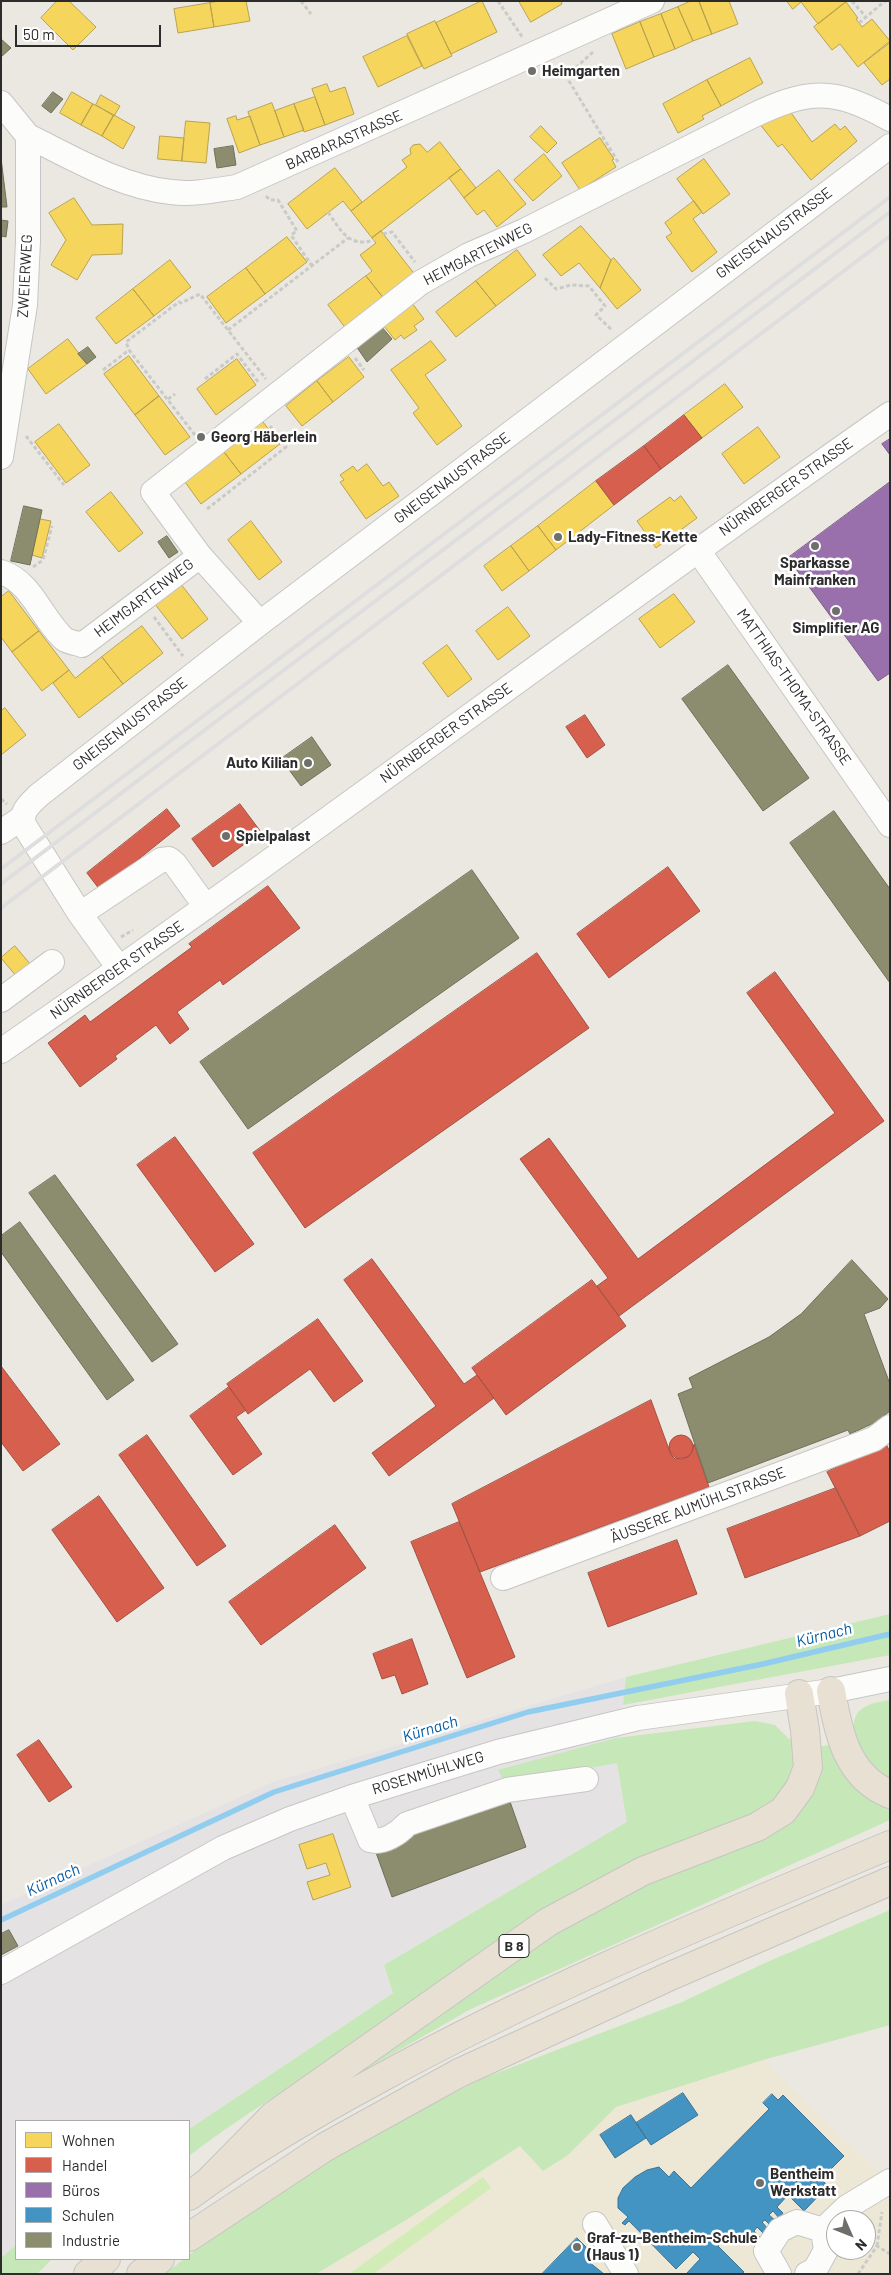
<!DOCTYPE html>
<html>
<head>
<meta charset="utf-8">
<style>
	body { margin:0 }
	#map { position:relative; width:891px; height:2275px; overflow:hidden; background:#eae8e1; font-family:Barlow,sans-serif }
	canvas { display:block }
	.frame { position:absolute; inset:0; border:2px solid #2c2c2c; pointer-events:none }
	.legend { position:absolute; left:15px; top:2120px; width:175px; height:140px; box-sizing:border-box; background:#fff; border:1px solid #ababab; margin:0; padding:6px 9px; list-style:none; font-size:15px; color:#2c2c2c }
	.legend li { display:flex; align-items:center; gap:10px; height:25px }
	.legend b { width:25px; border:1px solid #ababab }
	.north { position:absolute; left:826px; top:2210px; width:50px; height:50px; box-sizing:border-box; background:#fff; border:1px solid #ababab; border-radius:50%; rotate:134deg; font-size:14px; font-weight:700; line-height:20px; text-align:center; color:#2c2c2c }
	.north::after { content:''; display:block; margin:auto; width:18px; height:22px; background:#6e6e6b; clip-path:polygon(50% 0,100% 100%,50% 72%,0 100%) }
	.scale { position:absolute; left:15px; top:25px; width:146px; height:22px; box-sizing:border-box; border:2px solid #2c2c2c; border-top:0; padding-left:6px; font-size:15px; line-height:18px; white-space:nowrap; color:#2c2c2c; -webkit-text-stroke:4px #fff; paint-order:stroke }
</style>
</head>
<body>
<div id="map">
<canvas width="891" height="2275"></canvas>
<div class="frame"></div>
<ul class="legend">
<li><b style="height:14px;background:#f6d55c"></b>Wohnen</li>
<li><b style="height:14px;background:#d6604d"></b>Handel</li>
<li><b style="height:14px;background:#9970ab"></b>Büros</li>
<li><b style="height:14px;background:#4393c3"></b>Schulen</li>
<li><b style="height:14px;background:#8c8c6e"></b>Industrie</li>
</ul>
<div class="north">N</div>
<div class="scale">50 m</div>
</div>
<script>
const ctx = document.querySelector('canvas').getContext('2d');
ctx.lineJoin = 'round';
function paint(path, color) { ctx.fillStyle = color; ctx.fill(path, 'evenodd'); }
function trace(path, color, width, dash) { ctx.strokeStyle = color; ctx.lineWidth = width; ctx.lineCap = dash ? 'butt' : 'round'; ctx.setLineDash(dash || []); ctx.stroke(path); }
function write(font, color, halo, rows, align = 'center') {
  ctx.font = font + ' Barlow,sans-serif'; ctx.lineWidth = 5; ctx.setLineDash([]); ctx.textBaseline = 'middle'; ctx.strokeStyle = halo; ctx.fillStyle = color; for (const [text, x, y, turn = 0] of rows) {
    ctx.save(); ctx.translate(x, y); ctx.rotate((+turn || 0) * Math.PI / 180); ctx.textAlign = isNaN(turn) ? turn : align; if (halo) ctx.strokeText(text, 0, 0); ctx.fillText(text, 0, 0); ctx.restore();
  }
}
paint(new Path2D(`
	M626 1677 617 1763 628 1822 384 1965 393 1993 189 2129V2121H16V2245L1 2258V1905L273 1782Z`), '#e5e2e4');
paint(new Path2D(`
	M763 2060 890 2183V2274H316L406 2220 520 2146 568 2155 616 2107ZM836 2220H866V2250H836Z`), '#ede8d5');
paint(new Path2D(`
	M890 1614V1655L623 1705 626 1677Z
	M890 1700V1778C868 1768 860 1749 850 1728L854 1727C853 1706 873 1703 890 1700Z
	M755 1721 775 1725 789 1739 793 1738 798 1759 784 1798C669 1858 559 1927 448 1993 360 2046 270 2094 189 2156V2129L393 1993 384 1965 627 1822 617 1763 505 1783 498 1770 616 1738Z
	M831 1745C841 1779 862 1784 890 1802V1820L471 2009 320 2095 601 1902 750 1840 818 1747Z
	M890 1910V2025L763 2060 616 2107 568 2155 543 2171 520 2146 406 2220 316 2274H165L184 2259H189V2255L249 2212 325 2164 399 2121 481 2079 682 2002 767 1962Z
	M16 2245V2259H52L37 2274H1V2258Z`), '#c6e7b8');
paint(new Path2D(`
	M483 2177 491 2188 373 2274H349Z`), '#d1ecb6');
const homes = new Path2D(`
	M57 1H69L96 27 73 50 41 18Z
	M220 1H246L250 21 214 27 210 3Z
	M482 1 497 32 451 54 436 23Z
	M519 1H561L562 4 531 22Z
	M691 1H699L712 34 693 41 678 7Z
	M699 1H729L738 24 712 34Z
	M787 1H847L818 24 801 2 793 9Z
	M846 2 858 18 856 19 862 27 872 19 890 41 858 67 840 44 832 50 814 27Z
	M210 3 214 27 178 33 174 9Z
	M678 7 693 41 675 49 661 14Z
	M661 14 675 49 654 57 640 22Z
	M435 21 452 56 424 69 407 34Z
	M640 22 654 57 626 69 612 34Z
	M407 36 422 66 378 87 363 57Z
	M890 43V79L882 85 864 63Z
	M750 58 763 83 721 106 707 80Z
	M707 80 721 106 702 116 704 119 678 133 663 104Z
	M327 84 330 92 345 87 354 114 325 125 312 89Z
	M72 92 93 104 81 125 60 113Z
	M101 95 120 106 114 116 96 105Z
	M315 97 325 125 304 132 294 104Z
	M272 103 284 137 260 145 248 112Z
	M784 103 812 142 835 124 840 130 845 126 857 141 811 180 782 144 778 147 759 123Z
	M93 104 114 115 102 136 81 125Z
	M294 104 304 130 284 137 275 111Z
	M114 115 135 127 123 149 102 136Z
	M236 116 237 120 250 116 260 145 239 153 227 119Z
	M186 121 210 123 206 163 182 161Z
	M541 126 557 143 547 153 530 137Z
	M160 136 184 138 182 161 158 159Z
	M600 138 614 159 612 160 616 167 580 190 562 163Z
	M440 142 461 169 372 238 351 211 407 167 402 160 411 154 410 149 413 145 420 144 427 152Z
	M544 154 562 176 533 201 514 180Z
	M704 159 730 194 703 214 677 179Z
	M335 168 362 202 351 211 343 201 307 229 288 204Z
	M461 169 476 188 464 198 449 178Z
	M499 170 526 204 497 227 484 210 477 215 464 198Z
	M74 198 92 225 123 224 122 254 92 255 77 280 51 265 66 240 49 213Z
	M694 201 702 212 693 219 717 252 692 272 666 237 672 233 665 223Z
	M581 226 611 260 600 288 579 263 561 276 543 255Z
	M381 231 416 276 385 300 366 276 372 271 360 255 376 243 372 238Z
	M287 237 307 262 265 294 246 268Z
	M517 250 536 275 496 306 476 281Z
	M614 258 641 290 617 309 600 288 611 260Z
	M170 260 191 287 154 316 133 289Z
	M246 268 265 294 226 323 207 297Z
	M366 276 385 300 347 330 328 305Z
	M476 281 496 306 456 337 436 312Z
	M133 289 154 316 116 344 96 318Z
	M409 299 424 319 414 326 417 330 404 339 401 335 395 340 380 321Z
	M68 339 87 364 46 394 28 369Z
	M431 341 446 360 425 375 462 426 437 445 413 413 419 408 391 370Z
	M129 356 159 396 135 415 104 374Z
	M349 357 364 377 333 402 317 381Z
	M237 359 256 385 216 415 197 389Z
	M317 381 333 402 302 426 286 406Z
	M725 384 743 407 702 438 684 415Z
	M159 396 190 437 165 455 135 415Z
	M263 422 280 444 241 474 224 452Z
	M59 424 90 465 66 483 35 442Z
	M758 427 780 457 744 484 722 454Z
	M224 452 241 474 201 504 185 482Z
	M367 464 383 486 389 482 399 496 366 519 340 482 344 480 340 475 353 466 357 471Z
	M596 481 614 505 556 550 538 526Z
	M111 492 143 533 119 552 86 512Z
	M681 496 697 518 656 548 637 521 670 497 674 501Z
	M40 519 51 521 42 558 32 555Z
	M251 521 282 562 259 580 228 540Z
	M538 526 556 550 529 571 511 546Z
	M511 546 529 571 502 591 484 566Z
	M177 579 208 619 182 639 151 599Z
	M9 591 39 631 12 652 1 637V597Z
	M674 594 695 622 660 648 639 619Z
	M508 607 530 636 498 660 476 631Z
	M142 626 163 653 123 684 102 657Z
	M39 631 69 670 42 691 12 652Z
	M447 645 472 679 448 697 423 663Z
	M102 657 123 684 79 718 53 683 69 670 75 678Z
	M5 708 26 735 1 755V711Z
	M15 946 36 971 22 983 1 958Z
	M333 1834 351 1887 313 1900 307 1882 330 1875 326 1863 307 1869 299 1845Z`);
paint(homes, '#f6d55c');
trace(homes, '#b9a24e', 1);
const shops = new Path2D(`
	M684 415 702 438 661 469 644 446Z
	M644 446 661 469 614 505 596 481Z
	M585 715 605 745 587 758 566 727Z
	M240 804 261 832 213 867 192 839Z
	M167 809 180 826 100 890 87 873Z
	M668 867 700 911 609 978 577 934Z
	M268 886 300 928 223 985 220 980 177 1012 189 1029 170 1044 156 1025 115 1056 117 1059 80 1087 48 1043 85 1015 90 1022 192 947 189 944Z
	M537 953 589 1028 305 1228 253 1153Z
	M775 972 884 1121 619 1316 597 1286 608 1278 520 1159 549 1138 638 1259 835 1113 747 993Z
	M175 1137 254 1244 215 1272 137 1165Z
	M372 1259 464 1384 477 1375 494 1398 389 1476 372 1453 436 1406 344 1280Z
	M592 1280 626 1326 506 1415 472 1368Z
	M318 1319 363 1381 334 1402 310 1369 248 1414 227 1384Z
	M1 1366 60 1444 23 1471 1 1442Z
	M229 1387 246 1410 236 1417 262 1454 233 1475 190 1416Z
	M651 1400 671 1455 675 1459 688 1457 692 1452 694 1444 709 1487 480 1572 452 1504Z
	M669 1447a12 12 0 1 1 24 0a12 12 0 1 1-24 0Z
	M147 1435 226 1546 197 1566 119 1455Z
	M886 1444 890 1452V1521L860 1536 827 1472Z
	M836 1488 860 1536 745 1578 727 1529Z
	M99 1496 164 1588 117 1622 52 1530Z
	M459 1522 515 1657 467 1678 411 1542Z
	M335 1525 366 1568 261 1645 229 1602Z
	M677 1540 697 1594 608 1627 588 1573Z
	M412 1639 428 1684 402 1694 395 1675 382 1679 373 1654Z
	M39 1740 72 1787 49 1802 17 1755Z`);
paint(shops, '#d6604d');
trace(shops, '#a35043', 1);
const offices = new Path2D(`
	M890 439V455L882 444Z
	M890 482V673L878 681 788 558Z`);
paint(offices, '#9970ab');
trace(offices, '#785c85', 1);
const schools = new Path2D(`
	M683 2093 698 2115 651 2145 636 2123Z
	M772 2094 778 2100 783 2095 844 2156 821 2179 828 2186 804 2211 788 2195 777 2207 783 2213 779 2218 773 2211 769 2215 776 2221 771 2226 765 2220 762 2222 768 2229 764 2234 757 2227 754 2231 760 2237 755 2242 749 2236 740 2245 729 2234 718 2246 744 2272 742 2274H686L700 2259 693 2252 676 2269 629 2221 625 2225 622 2223 628 2217 618 2208V2198L623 2188 635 2177 647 2170 659 2167 669 2177 674 2171 691 2188 769 2109 763 2103Z
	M631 2115 646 2138 615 2158 600 2135Z
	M577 2238 595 2256 589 2262 604 2274H542Z`);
paint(schools, '#4393c3');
trace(schools, '#3c7496', 1);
const industry = new Path2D(`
	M1 39 11 48 1 57Z
	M53 92 63 99 51 113 42 106Z
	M233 146 236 165 217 168 214 149Z
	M1 158 7 207H1Z
	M1 220 8 221 6 237 1 236Z
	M381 326 392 339 367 362 356 346Z
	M88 347 96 357 87 364 78 354Z
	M24 506 42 510 30 565 11 561Z
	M167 536 178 552 169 558 158 542Z
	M728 665 809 778 763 811 682 699Z
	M312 737 331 765 301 786 281 759Z
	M834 811 890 889V983L790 843Z
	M472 870 519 938 248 1129 200 1062Z
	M55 1175 178 1344 152 1362 29 1193Z
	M20 1222 134 1380 107 1400 1 1252V1236Z
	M852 1260 888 1299 880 1308 864 1314 890 1384V1411L876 1422 850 1434 848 1430 708 1483 678 1394 693 1388 689 1378 769 1337 801 1314Z
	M508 1796 526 1847 392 1897 374 1847Z
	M9 1930 18 1946 1 1955V1934Z`);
paint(industry, '#8c8c6e');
trace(industry, '#6f6f5a', 1);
trace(new Path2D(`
	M1 1920 274 1792 528 1712 763 1664 890 1634`), '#91cdef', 5.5);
const minor = new Path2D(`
	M1 103 28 136V241L25 305 1 457
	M28 136C73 158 121 187 171 192 193 195 216 190 237 187L652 1
	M697 549 890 825
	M1 572C32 582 41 618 64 639 68 642 76 643 82 645L200 556
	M260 623 200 556 153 492 420 283 469 255 524 231 750 117C808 89 832 87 890 119
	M1 832 22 818
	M80 914 161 860 169 859 175 864 206 907
	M119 968 80 914 24 825C20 811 30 804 39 795L260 623 890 146
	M1 1000 52 962
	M1 1051C301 844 591 623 890 414
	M503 1578 874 1439 890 1427
	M352 1797 370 1840C383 1844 399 1833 407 1824L507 1790 586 1779
	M1 1972 223 1848 290 1819 352 1797 498 1752 638 1718 831 1691 890 1679
	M595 2224 626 2274
	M779 2274 766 2251 780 2230 797 2222 823 2230
	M807 2274 815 2270 826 2250 823 2230 847 2207 890 2181`);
const highway = new Path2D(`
	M831 1691C838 1732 847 1777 890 1794
	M207 2183 273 2116 548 1922 643 1871 757 1827 783 1811 800 1788 808 1767 805 1730 799 1694
	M189 2196C248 2152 312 2115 377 2080 542 1989 716 1918 890 1845
	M189 2237 325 2147 459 2073 668 1977 890 1881
	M88 2274 106 2259
	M141 2274 160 2259`);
trace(minor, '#c7c6c6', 26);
trace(highway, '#c6c5c2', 30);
trace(new Path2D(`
	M301 1 311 14
	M498 1 523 38
	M852 1 866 17
	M859 23 885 1
	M593 52 570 73 569 81 618 162
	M266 196 270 200H278L297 231 291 235 312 266
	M328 212C341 231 349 248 374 240
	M383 234 392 232 415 262
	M545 278 556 289 571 285 589 286 605 306 596 315 612 330
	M228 330 348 238
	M355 358 364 370
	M103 370 129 350
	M205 379 237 354 259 383
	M168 399 175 394
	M195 435 129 350 126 342 179 302 181 303 200 294 266 379
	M26 436 64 485
	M207 509 286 447 270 426
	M33 567 43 560 52 526
	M154 617 183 656
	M1 799 7 804
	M121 937 133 930
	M877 2246 882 2212
	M858 2274 877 2246 890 2254`), '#cacac9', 3, [4, 2.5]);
trace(minor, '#fcfcfa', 24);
trace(highway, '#e9e0d4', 28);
trace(new Path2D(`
	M1 869 890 197
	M1 884 890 212
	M1 908 890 236`), '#dededf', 4);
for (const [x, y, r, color] of [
	[532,71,5,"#6e6e6b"],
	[201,437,5,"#6e6e6b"],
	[558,537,5,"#6e6e6b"],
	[815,546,5,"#6e6e6b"],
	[836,611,5,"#6e6e6b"],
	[308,763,5,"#6e6e6b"],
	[226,836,5,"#6e6e6b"],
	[760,2183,5,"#6e6e6b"],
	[577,2247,5,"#6e6e6b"]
]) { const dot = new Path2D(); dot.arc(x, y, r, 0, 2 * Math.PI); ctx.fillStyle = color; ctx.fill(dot); trace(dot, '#fff', 2); }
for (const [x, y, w] of [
	[514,1946,30]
]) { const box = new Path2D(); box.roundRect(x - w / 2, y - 11.5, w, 23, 4); ctx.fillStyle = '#fff'; ctx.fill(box); trace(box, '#2c2c2c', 1); }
write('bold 14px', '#2c2c2c', null, [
	["B 8",514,1946]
]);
write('bold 15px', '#2c2c2c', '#fff', [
	["Heimgarten",542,71],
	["Georg Häberlein",211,437],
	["Lady-Fitness-Kette",568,537],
	["Sparkasse",815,563,"center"],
	["Mainfranken",815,580,"center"],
	["Simplifier AG",836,628,"center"],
	["Auto Kilian",298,763,"right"],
	["Spielpalast",236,836],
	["Bentheim",770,2174],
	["Werkstatt",770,2191],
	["Graf-zu-Bentheim-Schule",587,2238],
	["(Haus 1)",587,2255]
], 'left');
write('15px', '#2c2c2c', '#fff', [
	["BARBARASTRASSE",344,140,-24],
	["GNEISENAUSTRASSE",774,233,-37],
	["HEIMGARTENWEG",478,254,-27],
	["ZWEIERWEG",25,276,-87],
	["GNEISENAUSTRASSE",452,478,-37],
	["NÜRNBERGER STRASSE",786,487,-35],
	["HEIMGARTENWEG",144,598,-37],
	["MATTHIAS-THOMA-STRASSE",794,687,55],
	["GNEISENAUSTRASSE",130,724,-38],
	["NÜRNBERGER STRASSE",446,733,-36],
	["NÜRNBERGER STRASSE",117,970,-35],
	["ÄUSSERE AUMÜHLSTRASSE",698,1505,-21],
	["ROSENMÜHLWEG",428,1773,-17]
]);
write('italic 16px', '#065da5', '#fff', [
	["Kürnach",824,1635,-14],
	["Kürnach",430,1729,-17],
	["Kürnach",53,1880,-25]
]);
</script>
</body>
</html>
